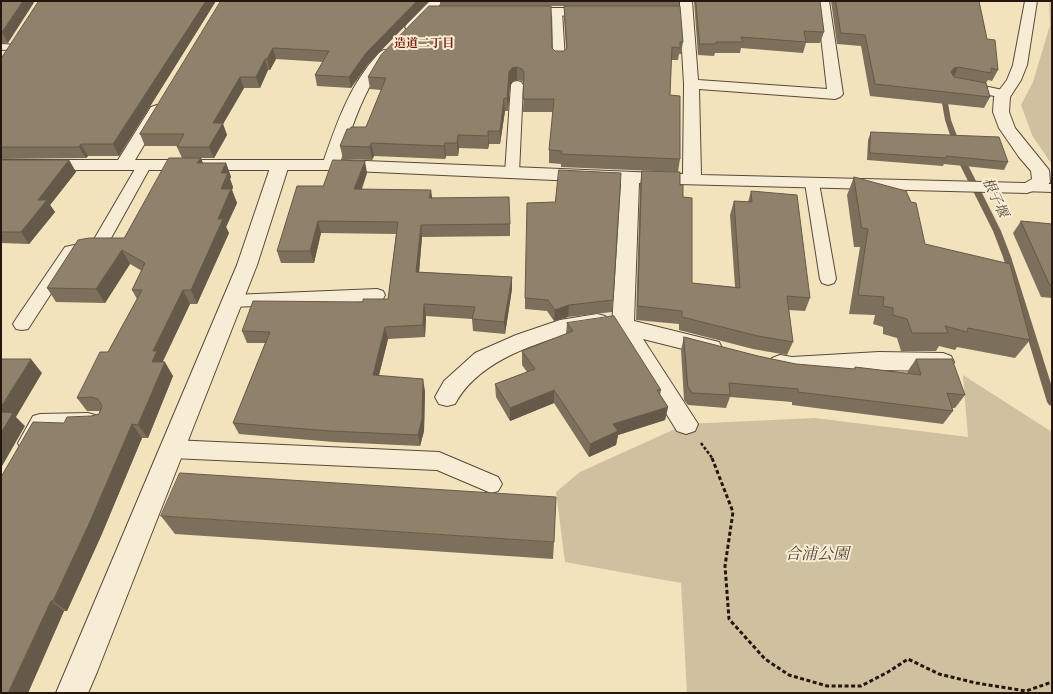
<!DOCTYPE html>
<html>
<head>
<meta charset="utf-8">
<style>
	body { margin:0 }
	#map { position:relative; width:1053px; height:694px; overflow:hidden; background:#f2e3bd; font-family:"IM FELL Double Pica",serif }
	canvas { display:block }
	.frame { position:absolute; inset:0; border:2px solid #251610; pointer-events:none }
</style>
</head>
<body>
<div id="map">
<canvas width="1053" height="694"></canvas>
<div class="frame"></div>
</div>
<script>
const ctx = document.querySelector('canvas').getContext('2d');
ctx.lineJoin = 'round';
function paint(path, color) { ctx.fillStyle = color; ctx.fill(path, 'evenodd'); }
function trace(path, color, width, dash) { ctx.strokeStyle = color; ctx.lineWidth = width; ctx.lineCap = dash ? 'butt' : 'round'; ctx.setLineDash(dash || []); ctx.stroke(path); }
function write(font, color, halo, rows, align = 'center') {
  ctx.font = font + ' "IM FELL Double Pica","Noto Serif JP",serif'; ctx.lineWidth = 4; ctx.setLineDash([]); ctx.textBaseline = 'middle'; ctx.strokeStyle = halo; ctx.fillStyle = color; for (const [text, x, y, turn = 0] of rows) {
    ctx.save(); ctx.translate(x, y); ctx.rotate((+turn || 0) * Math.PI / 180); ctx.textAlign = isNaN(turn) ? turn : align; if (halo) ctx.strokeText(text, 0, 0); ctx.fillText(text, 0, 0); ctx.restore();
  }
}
paint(new Path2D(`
	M1049 1H1052V165L1032 135 1021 105 1033 82 1050 25Z
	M963 375 1052 432V693H687L681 583 565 562 556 492 580 472 686 424 815 418 968 437Z`), '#cfc0a0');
paint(new Path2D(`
	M943 90 946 92 951 120 968 165 1001 231 1011 257 1052 387V406L1049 405 1047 402 1003 257 993 231 960 165 945 120 940 92Z`), '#766754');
const service = new Path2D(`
	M557 9 562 12 565 60 563 62H555L553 60 552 12Z
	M1 44 19 45 21 47 19 49 1 50Z
	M517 81 521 82 523 85 519 173 517 176 512 177 507 176 505 173 511 85 513 82Z
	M964 82 1008 91 1010 94 1008 97 1004 98 960 89 958 86 960 83Z
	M145 160 150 161 152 164 105 249 76 255 28 329 22 330 16 329 13 324 16 319 65 247 93 241 138 164 140 161Z
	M812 179 817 180 819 183 836 279 834 283 828 285 822 283 820 279 805 183 807 180Z
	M1027 184H1052V192L1022 191 1020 188 1022 185Z
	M377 289 383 291 385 295 383 299 377 301 232 307 226 305 224 301 226 297 232 295Z
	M88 413 95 415 98 421 95 427 88 429 46 430 35 449 28 451 21 449 18 443 33 416 40 414Z
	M172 440 439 452 498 477 502 484 498 491 491 493 437 470 172 458 165 455 162 449 165 443Z`);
const minor = new Path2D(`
	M430 1H443L417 30H407L405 27 407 24Z
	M680 1H692L698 80 827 89 817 1H829L843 94 840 97 835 99 699 89 701 175 1025 183 1032 179 1031 171 1019 157 999 128 993 112 994 97 1007 80 1013 65 1025 1H1037L1027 65 1021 80 1010 97 1009 112 1015 128 1049 170 1050 182 1047 186 1027 193 639 183 634 321 711 340 719 342 722 348 719 354 711 356 643 339 698 424 695 431 686 434 677 431 612 326 621 183 331 170H1V160H118L151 107 157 105 163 107 165 110 135 160H324C336 125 349 88 373 60 376 57 379 52 382 51 385 49 388 50 391 51L393 54C387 63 380 70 374 79 359 104 350 133 341 160L683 174 684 84 680 16H651L646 15 644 12 646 9 651 8H680Z
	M521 8H593L598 9 600 12 598 15 593 16 516 15 514 12 516 9Z
	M597 314 605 316 608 322 605 328C593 331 580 331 568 334 527 346 476 364 455 404L447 406 439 404 435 397 444 381 475 353 516 335 560 320Z
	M879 352 943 353 951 356 954 362 951 368 943 371 879 370 792 375 772 370 769 364 772 358 780 355 792 357Z`);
const tertiary = new Path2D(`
	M280 160 286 161 289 165 257 265 97 672 88 693H56L237 265 271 165 274 161Z`);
trace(service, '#58493b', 2);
trace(minor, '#58493b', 2);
trace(tertiary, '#58493b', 2);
trace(new Path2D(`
	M701 443 713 459`), '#251610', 2.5, [3, 2]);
trace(new Path2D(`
	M712 458 733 512 725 566 729 619 765 659 789 675 827 686H861L888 672 908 659 939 674 976 683 1026 691 1052 682`), '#251610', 3, [4, 2.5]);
paint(service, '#f7edd4');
paint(minor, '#f7edd4');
paint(tertiary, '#f7edd4');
paint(new Path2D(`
	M1 1 8 43H1Z
	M39 1H216L119 156H88L86 158 1 159V59Z
	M221 1H429L368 64 351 88 317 86 315 75 323 62 276 59 270 70H268L260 88H244L223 124 227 135 214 158H201L203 163H226L231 177 230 179 233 187 232 190 237 203 226 227 229 233 197 304H190L163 361 173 376 148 438H142L101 536 67 611H64L28 693 64 423 91 416 99 414 100 411H87L77 398 108 352 137 299 132 290 142 271 130 264 105 303 56 302 47 288 124 238 182 158 177 147 178 146H145L140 134Z
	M440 1H679V6L683 42 681 54H679L678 60H671L670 95 680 159 678 172 561 167V164L549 163V150L553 112H523L524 84 522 81 517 80 513 81 510 85 508 111H505L500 144H489L488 149 459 148 458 156H446L445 159 374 156 372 160 343 159 340 146 350 129 366 127 381 90 370 89 368 77 440 6ZM551 6H564V18L566 49 564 51H555L552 48Z
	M694 1H820L824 32 820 43H806L803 53 741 48 740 53H715L714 56 698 55Z
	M831 1H979L987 39 998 70 992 81 988 80 986 83 990 97 984 108 870 96 861 46 837 44Z
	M871 132 1008 162 1004 170 944 164 943 166 867 160 868 140Z
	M1 160H69L76 172 50 205 55 212 29 244 1 243Z
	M642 171 680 185 683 197 692 283 735 287 730 215 734 201 748 202 751 191 810 298 805 311 789 310 793 342 787 355 753 349 679 330V324L636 320 640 185Z
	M367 173 362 189 432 198 510 224V236L422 237 419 272 512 277V289L505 334 473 331 472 319 426 316 425 337 388 339 379 375 425 391 424 431 420 446 334 442 239 434 233 423 265 343H247L242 331 363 302 388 299 396 234 321 233 314 263H281L277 251Z
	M854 177 925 244 1030 340 1015 358 957 347 955 350 939 346 936 351H901L897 338 883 334V327L873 324 875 315 849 314 860 247H854L847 195Z
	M1021 221 1052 224V298L1041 297 1013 233Z
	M525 298 613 300 612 312 568 317 554 321 547 311 525 309Z
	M567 323 661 390 660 395 668 407 665 420 618 435 616 445 589 457 554 403 510 421 496 397 495 384 527 372 522 365V351L566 334Z
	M684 337 758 356 796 364 854 369 855 367 908 373 907 372 916 359 965 395 955 408H952L953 411 943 424 792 405V402L730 397 726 408 688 405 684 400 681 350Z
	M161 516 554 542 553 559 175 534Z`), '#7c6f5b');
paint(new Path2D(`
	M23 1H35L8 43 2 32Z
	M206 1H216L119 156 113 144Z
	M417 1H429L368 64 351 88 349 77 366 53Z
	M273 48 276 59 270 70 267 59Z
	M265 59 268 70 260 88 256 77Z
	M517 67V80L513 81 510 85 508 111 507 99 509 72 512 68Z
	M958 67 953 79 951 72 954 68Z
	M240 77 244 88 223 124 227 135 214 158 209 147 213 123Z
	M504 98 505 111 500 144V131Z
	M488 131 489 144 488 149Z
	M458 135 459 148 458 156 457 143Z
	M371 143 374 156 372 160 370 147Z
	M445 143 446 156 445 159 444 146Z
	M81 144 88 156 86 158 79 147Z
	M201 158 206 172 197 163Z
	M69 160 76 172 50 205 55 212 29 244 21 232 38 200Z
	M365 161 367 173 357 201 354 189Z
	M226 163 231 177 230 179 233 187 232 190 237 203 226 227 229 233 197 304 191 290 218 219 221 189V173Z
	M431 190 433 202 429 198Z
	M318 221 321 233 314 263 310 251Z
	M421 225 422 237 418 284 416 272Z
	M122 250 130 264 105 303 96 289Z
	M512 277V289L505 334 504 322Z
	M183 290 190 304 163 361 164 363 165 362 173 376 148 438 138 425 152 362 153 351Z
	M424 304 426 316 425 337 423 325Z
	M569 305 568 317 554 321 555 310Z
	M385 327 388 339 376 387 373 375Z
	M31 359 42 373 16 417 25 426 1 468V407Z
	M423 379 425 391 424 431 420 446 418 435Z
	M554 390V403L510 421V408Z
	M668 407 665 420 618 435 616 445 589 457 590 444 613 424Z
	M132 424 142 438 101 536 67 611 53 601Z
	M51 601 64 611 28 693H8Z`), '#655a4a');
const building = new Path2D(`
	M1 1H23L2 32H1Z
	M39 1H206L113 144H81L79 147H1V59Z
	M221 1H417L366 53 349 77 315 75 329 51 273 48 267 59H265L256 77H240L213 123H223L209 147H177L184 134H140Z
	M696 1H820L824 32 804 31 806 42 741 37 743 42H716V44H700Z
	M836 1H979L987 39 995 40 998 70 991 68V73L958 67 954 68 951 72 954 77 986 83 990 97 875 84 865 35 841 33Z
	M429 6H551L552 48 555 51H564L567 48 564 6H680L683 42H680V48L672 47 670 95 680 96V159L561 154 562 151 549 150 554 99H523L524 72 522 69 517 67 512 68 509 72 507 99 504 98 500 131H488V136L458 135 457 143H445L444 146 371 143 370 147 340 146 347 129H350L351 127H366L386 78 368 77 381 55Z
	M871 132 999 137 1008 162 946 156V158L870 153Z
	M169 158H201L197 163H226L221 173H228L221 189H231L218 219H223L191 290H183L153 351H157L152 362H165L138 425 132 424 89 524 53 601H51L8 693H1V477L33 422 64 423 67 417 91 416 99 414 102 406 98 399 91 397 77 398 100 352H108L142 290H132L145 263 122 250 96 289 47 288 78 240 89 238H124Z
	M1 160H69L38 200H47L21 232H1Z
	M333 160 365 161 354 189 431 190 429 198 509 197 510 224 421 225 416 272 512 277 504 322 472 319 475 307 424 304 423 325 385 327 373 375 423 379 422 419 418 435 330 431 233 423 270 332 242 331 253 301 363 302V299H388L398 222 318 221 310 251H277L297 186H323Z
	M559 170 621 173 613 300 569 305 555 310 548 300 525 298 527 203 555 202Z
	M642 171 680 172V185H683V197L692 198V283L740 288 734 201 752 202 751 191 797 195 810 298 787 296 793 342 758 336 682 317V311L638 306Z
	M854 177 906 191 911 202 916 203 925 244 1010 264 1030 340 968 328 967 332 945 326 948 333H912L907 319 893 315V308L883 306 884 297 858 295 868 229 862 228Z
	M1021 221 1052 224V285H1050Z
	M614 316 661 390H657L668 407 613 424 618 431 590 444 554 390 510 408 495 384 535 369 522 351 573 331 567 323Z
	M684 337 758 356 796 364 855 369V367L921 375 916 359H952L965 395 947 393 953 411 798 392V389L729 383 730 395 692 393 688 387Z
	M1 359H31L1 407Z
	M1 412 13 413 1 433Z
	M180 473 556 497 554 542 161 516Z`);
paint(building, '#90816a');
trace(building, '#655a4a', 1);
write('bold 12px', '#7a1f14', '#f7edd4', [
	["造道二丁目",424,44]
]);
write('italic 14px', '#5b4c3e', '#f7edd4', [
	["根子堰",994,198,65]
]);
write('italic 16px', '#58493b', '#f7edd4', [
	["合浦公園",817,556]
]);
</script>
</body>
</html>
